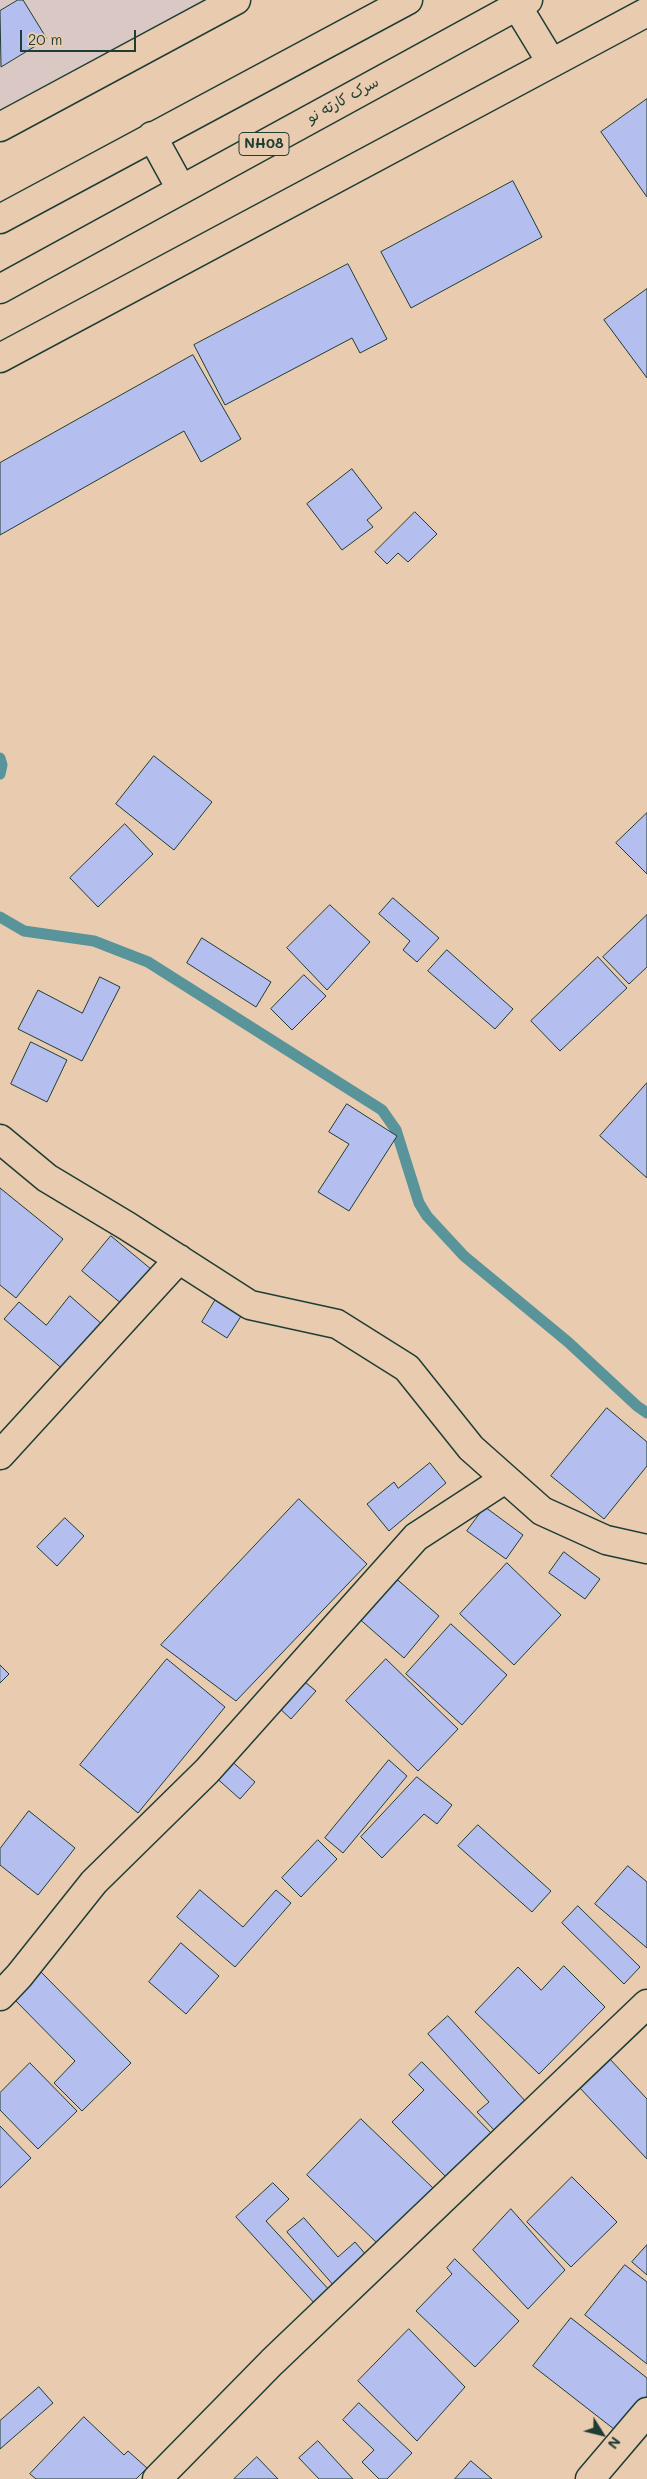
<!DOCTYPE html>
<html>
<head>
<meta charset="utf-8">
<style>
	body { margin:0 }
	#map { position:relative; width:647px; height:2479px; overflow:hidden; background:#e9ccb0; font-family:Mali,sans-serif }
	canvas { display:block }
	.north { position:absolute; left:577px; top:2409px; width:50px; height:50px; -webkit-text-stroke:4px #e9ccb0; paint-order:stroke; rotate:126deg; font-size:14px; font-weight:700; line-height:20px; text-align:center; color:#1f3d34 }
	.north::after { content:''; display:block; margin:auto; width:18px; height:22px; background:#1f3d34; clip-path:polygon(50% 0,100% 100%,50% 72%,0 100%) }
	.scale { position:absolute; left:20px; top:30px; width:116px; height:22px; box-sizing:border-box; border:2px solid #1f3d34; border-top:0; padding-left:6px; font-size:15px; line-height:18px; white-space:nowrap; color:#1f3d34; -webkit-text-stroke:4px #e9ccb0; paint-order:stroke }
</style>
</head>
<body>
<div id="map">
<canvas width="647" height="2479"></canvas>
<div class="north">N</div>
<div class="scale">20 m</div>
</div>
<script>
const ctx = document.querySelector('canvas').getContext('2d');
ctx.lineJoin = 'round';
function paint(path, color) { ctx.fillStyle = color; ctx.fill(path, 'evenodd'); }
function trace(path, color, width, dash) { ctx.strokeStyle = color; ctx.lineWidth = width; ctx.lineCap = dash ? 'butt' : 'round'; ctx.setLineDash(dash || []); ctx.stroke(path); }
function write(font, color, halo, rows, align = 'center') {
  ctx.font = font + ' Mali,"Playpen Sans Arabic",sans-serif'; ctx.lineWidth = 4; ctx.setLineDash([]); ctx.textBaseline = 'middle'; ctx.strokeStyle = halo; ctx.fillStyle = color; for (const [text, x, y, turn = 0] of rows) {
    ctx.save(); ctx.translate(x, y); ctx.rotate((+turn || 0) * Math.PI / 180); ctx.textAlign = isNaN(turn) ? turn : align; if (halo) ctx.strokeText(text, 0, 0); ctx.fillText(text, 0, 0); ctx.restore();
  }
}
paint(new Path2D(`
	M0 0H227L0 130Z`), '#d9c8c3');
trace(new Path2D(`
	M0 758 2 765 0 774
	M0 917 24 931 94 941 148 962 382 1110 396 1130 419 1203 427 1216 464 1256 568 1342 637 1406 647 1413`), '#59949a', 11);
const building = new Path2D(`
	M18 0H23L47 39 1 67 0 11Z
	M647 99V197L601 132Z
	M513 181 542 237 411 308 381 252Z
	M348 264 387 339 360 353 352 338 225 405 194 345Z
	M647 289V378L604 320Z
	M193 355 241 439 201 462 184 431 0 535V463Z
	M352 469 382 508 367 520 373 527 342 550 307 504Z
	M415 512 437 534 408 562 398 553 387 564 375 552Z
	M154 756 212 802 174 850 116 804Z
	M647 813V874L616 843Z
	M125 824 153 854 98 907 70 878Z
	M393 898 439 938 417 962 403 950 410 941 379 914Z
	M330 905 370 942 327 990 287 948Z
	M647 915V967L629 984 603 957Z
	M202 938 271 982 256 1007 187 963Z
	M447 950 513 1009 495 1029 428 971Z
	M598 957 627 988 560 1051 531 1021Z
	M304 975 326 996 292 1030 271 1009Z
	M100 977 120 987 82 1061 18 1029 38 990 82 1013Z
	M31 1042 67 1060 47 1102 11 1084Z
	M647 1083V1178L600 1136Z
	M347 1104 397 1136 349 1211 318 1192 349 1144 329 1132Z
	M0 1188 63 1239 16 1298 0 1285Z
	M111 1236 157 1274 128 1309 82 1271Z
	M219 1294 245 1310 227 1338 202 1322Z
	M70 1296 104 1326 65 1371 4 1319 19 1302 46 1325Z
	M607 1408 647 1442V1466L604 1519 551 1476Z
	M430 1463 446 1483 389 1531 367 1504 394 1482 398 1488Z
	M299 1499 367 1564 236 1701 161 1645Z
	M485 1507 523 1535 506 1559 467 1531Z
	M65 1518 84 1536 57 1566 37 1547Z
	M564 1552 600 1579 585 1599 549 1573Z
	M507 1563 561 1615 514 1665 460 1614Z
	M392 1575 439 1616 404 1658 356 1616Z
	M451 1624 507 1675 462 1725 406 1674Z
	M167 1659 225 1707 138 1813 80 1765Z
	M386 1659 458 1729 418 1771 346 1701Z
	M0 1665 9 1674 0 1683Z
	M300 1678 316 1691 291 1719 277 1706Z
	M228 1758 255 1782 240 1799 213 1775Z
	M389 1760 407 1776 343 1853 325 1838Z
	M417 1777 452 1805 437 1824 424 1814 382 1858 361 1837Z
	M29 1811 75 1848 38 1895 0 1865V1849Z
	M478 1825 551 1891 532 1912 458 1846Z
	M318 1840 337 1859 301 1897 282 1878Z
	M628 1866 647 1882V1948L595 1904Z
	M200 1890 243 1927 276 1890 291 1903 235 1967 177 1917Z
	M578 1906 640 1967 624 1984 562 1923Z
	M181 1943 219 1976 186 2014 149 1982Z
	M564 1966 605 2007 539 2074 475 2012 518 1967 541 1990Z
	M39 1970 131 2063 82 2111 54 2083 75 2061 12 1997Z
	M448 2016 527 2103 496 2132 477 2112 489 2102 428 2034Z
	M609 2058 647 2099V2159L579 2087Z
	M422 2062 493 2135 448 2179 392 2122 424 2090 409 2075Z
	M30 2063 77 2111 38 2149 0 2110V2093Z
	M361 2119 433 2188 378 2244 307 2175Z
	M0 2126 31 2158 0 2188Z
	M572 2177 617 2222 571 2267 527 2222Z
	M273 2183 289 2199 266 2221 331 2292 316 2305 236 2217Z
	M511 2209 565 2270 528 2309 473 2250Z
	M304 2218 338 2257 355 2242 368 2257 335 2287 287 2232Z
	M647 2245V2275L632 2262Z
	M455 2259 519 2321 475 2367 416 2311 452 2274 447 2268Z
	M625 2265 647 2282V2364L585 2315Z
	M571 2318 647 2378V2397L619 2433 533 2366Z
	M409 2329 465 2387 417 2441 358 2381Z
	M39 2387 53 2403 0 2449V2421Z
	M359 2403 412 2453 387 2479H379L362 2462 374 2450 343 2420Z
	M84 2417 124 2455 128 2451 147 2468 136 2479H36L30 2474Z
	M318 2441 353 2479H319L299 2458Z
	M257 2457 278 2479H234Z
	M471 2461 492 2479H455Z`);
paint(building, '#b4beef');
trace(building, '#1f3d34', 1);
const minor = new Path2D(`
	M0 127 236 0
	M0 358 647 12
	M0 1139 47 1178 127 1226 250 1305 337 1324 407 1368 471 1448 542 1511 606 1540 647 1549
	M0 1455 179 1259
	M0 1996 19 1976 94 1882 207 1771 416 1537 505 1479
	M157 2479 272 2362 647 2004
	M590 2479 647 2412`);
const trunk = new Path2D(`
	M517 6 551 62
	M152 136 181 189
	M0 219 408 0
	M0 289 528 0`);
trace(minor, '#1f3d34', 31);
trace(trunk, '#1f3d34', 31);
trace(minor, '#e9ccb0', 28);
trace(trunk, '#e9ccb0', 28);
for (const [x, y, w] of [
	[264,144,50]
]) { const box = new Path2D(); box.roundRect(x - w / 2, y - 11.5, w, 23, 4); ctx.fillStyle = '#e9ccb0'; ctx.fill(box); trace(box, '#1f3d34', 1); }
write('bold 14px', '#1f3d34', null, [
	["NH08",264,144]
]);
write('15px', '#1f3d34', '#e9ccb0', [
	["سرک کارته نو",343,100,-29]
]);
</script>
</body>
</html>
